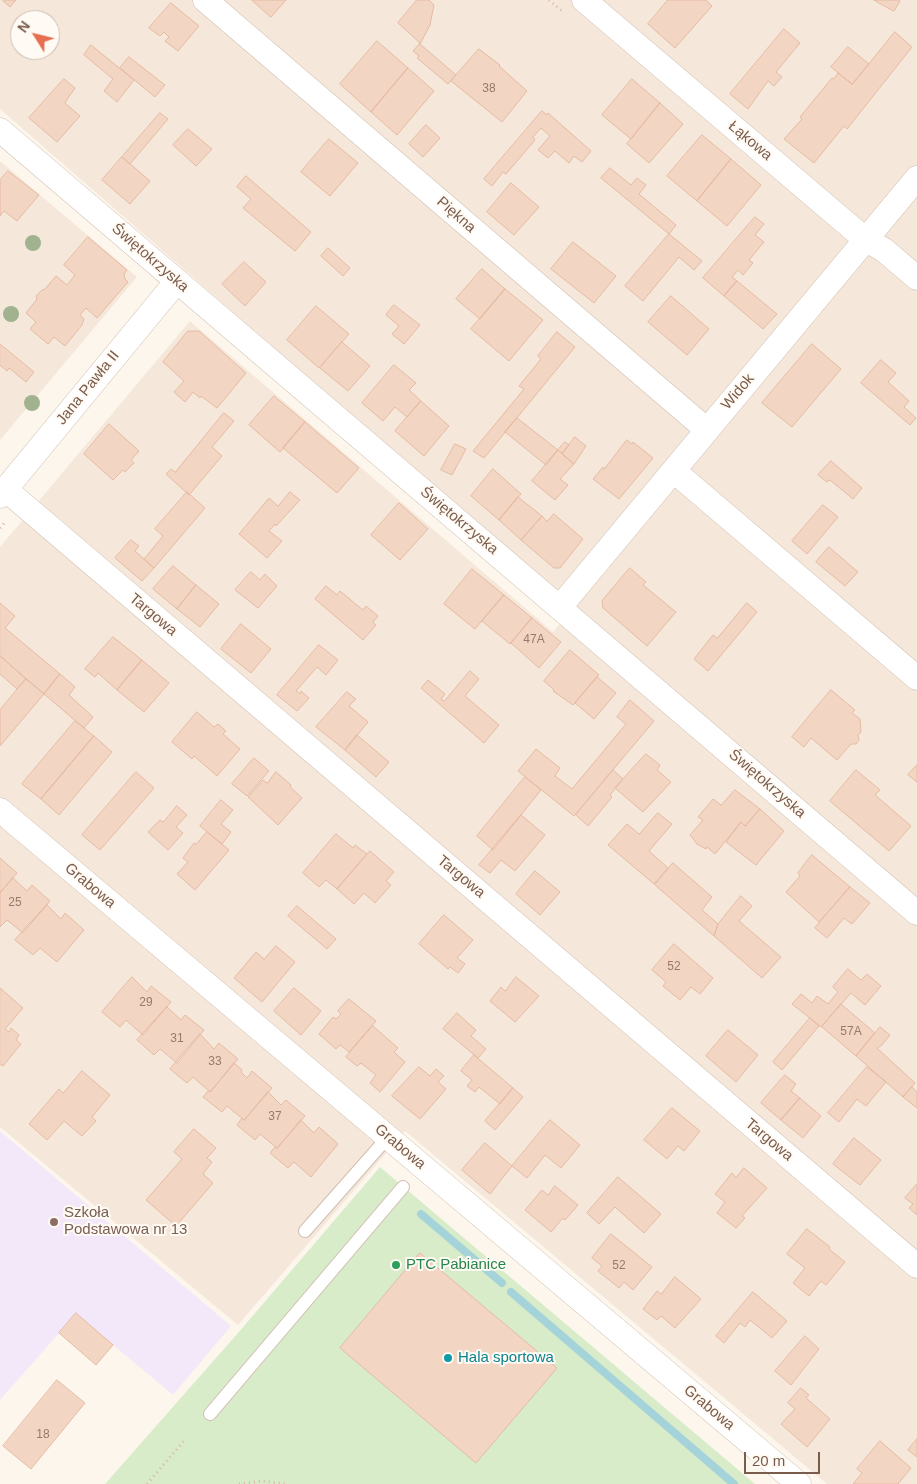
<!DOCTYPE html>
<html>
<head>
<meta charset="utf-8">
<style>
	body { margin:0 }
	#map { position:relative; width:917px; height:1484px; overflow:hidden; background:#fdf6ec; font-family:Arial,sans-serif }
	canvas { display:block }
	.north { position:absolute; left:10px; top:10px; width:50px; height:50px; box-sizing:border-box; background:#fffaf3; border:1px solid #cabbb1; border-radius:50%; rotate:306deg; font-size:14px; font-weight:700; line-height:20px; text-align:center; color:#7a5c4d }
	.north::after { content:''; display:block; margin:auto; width:18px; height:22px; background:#e76f51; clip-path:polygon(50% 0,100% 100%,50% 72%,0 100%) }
	.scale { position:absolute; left:744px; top:1452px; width:76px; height:22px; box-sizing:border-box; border:2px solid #7a5c4d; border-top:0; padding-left:6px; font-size:15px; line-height:18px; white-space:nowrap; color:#7a5c4d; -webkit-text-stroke:4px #fffaf3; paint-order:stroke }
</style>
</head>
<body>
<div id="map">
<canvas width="917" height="1484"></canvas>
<div class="north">N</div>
<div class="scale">20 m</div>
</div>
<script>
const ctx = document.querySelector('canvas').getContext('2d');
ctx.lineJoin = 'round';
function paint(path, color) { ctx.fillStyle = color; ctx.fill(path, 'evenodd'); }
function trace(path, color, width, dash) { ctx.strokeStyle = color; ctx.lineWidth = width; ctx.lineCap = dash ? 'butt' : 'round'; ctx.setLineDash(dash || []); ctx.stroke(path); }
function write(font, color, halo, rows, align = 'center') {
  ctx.font = font + ' Arial,sans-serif'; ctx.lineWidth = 4; ctx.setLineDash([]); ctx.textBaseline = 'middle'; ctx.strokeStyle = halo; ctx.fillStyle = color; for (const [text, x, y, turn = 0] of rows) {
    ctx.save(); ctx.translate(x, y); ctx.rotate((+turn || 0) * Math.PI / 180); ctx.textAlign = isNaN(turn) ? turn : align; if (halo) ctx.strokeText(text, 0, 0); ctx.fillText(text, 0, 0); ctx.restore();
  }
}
paint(new Path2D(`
	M0 0H917V167L562 599 0 109ZM20 20H50V50H20Z
	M0 161 137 277 0 440Z
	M917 192V1484H827L405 1131 238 1325 0 1127V547L190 321 553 632Z`), '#f5e8da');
paint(new Path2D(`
	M0 1131 231 1326 173 1395 76 1314 0 1400Z`), '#f3e8fa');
paint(new Path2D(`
	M380 1167 755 1484H105L238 1333Z`), '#d8ecc9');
trace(new Path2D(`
	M421 1214 502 1283
	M511 1292 734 1484`), '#a5d3da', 8);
const building = new Path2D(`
	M4 0H16L10 7 3 1Z
	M252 0H286L271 17Z
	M417 0H429L434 5 430 25 420 44 456 75 448 84 417 58 419 56 413 51 420 43 398 23Z
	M668 0H706L712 6 675 48 648 24Z
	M874 0H899L900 1 894 11Z
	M171 3 199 26 178 51 165 41 169 37 164 32 160 36 149 28Z
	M784 29 800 43 776 72 782 77 774 86 768 81 748 109 730 94Z
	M895 32 912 47 847 129 844 126 814 163 784 139 802 119 800 117 832 78 834 79 838 73 852 84Z
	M377 41 408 68 371 112 340 84Z
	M91 45 134 80 117 102 104 91 113 79 84 55Z
	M848 47 869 64 852 84 831 67Z
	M479 49 500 65 499 66 527 91 502 122 451 81Z
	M129 57 165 85 155 97 120 68Z
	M408 68 434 91 397 135 371 112Z
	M64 79 75 88 68 98 65 103 80 116 57 142 29 118Z
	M632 79 660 103 631 139 602 115Z
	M660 103 683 124 649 163 627 144Z
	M542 111 547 115 548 113 591 151 582 162 574 156 569 163 555 151 548 158 538 150 550 136 541 128 533 137 535 140 506 174 503 172 492 186 484 179Z
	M160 113 168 119 130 164 122 157Z
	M426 125 440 138 423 157 409 144Z
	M188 129 212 149 196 166 173 145Z
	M702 135 731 159 697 201 667 176Z
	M329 139 358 163 330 196 301 172Z
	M122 157 150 181 130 204 102 180Z
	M731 159 761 185 727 226 697 201Z
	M610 168 631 185 637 178 646 185 639 194 676 225 669 234 601 178Z
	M8 171 39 195 17 221 4 211 0 216V180Z
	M246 176 311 232 295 251 243 208 251 199 237 187Z
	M511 183 539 207 514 235 487 212Z
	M755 217 764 224 755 235 764 242 749 260 753 263 743 275 738 270 732 277 737 281 724 296 703 278Z
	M669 234 702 261 694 270 679 257 643 301 625 286Z
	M88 237 127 270 124 274 125 279 128 282 97 318 86 308 80 315 84 319 82 325 65 346 54 337 48 344 30 329 36 322 26 313 37 299 36 296 42 290 45 289 56 276 67 285 75 275 64 265Z
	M573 242 616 276 594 303 551 269Z
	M328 248 350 268 343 276 321 256Z
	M244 262 266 282 245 306 222 284Z
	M482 269 505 289 480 319 456 299Z
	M737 281 777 314 763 329 724 296Z
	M505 289 543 320 509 361 471 329Z
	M671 296 709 329 687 355 648 322Z
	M394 305 420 325 404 344 392 334 399 326 386 315Z
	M316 306 349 334 319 368 287 340Z
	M188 331H199L246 373 217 408 201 396 200 398 193 392 185 402 174 392 184 381 163 362Z
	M557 332 575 347 484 458 473 451 524 389 519 386 541 359 538 356Z
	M342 342 370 366 348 391 320 368Z
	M0 344 34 372 26 382 9 368 7 371 0 365Z
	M812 344 841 369 792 427 762 403Z
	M881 360 896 373 888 382 909 401 904 407 916 418 910 425 861 383Z
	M394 365 416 383 409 390 421 401 407 417 395 407 383 421 362 403Z
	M274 396 305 422 280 452 249 425Z
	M421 401 449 426 424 456 395 431Z
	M224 413 234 421 212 447 222 456 189 495 166 474 171 469 175 472Z
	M517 418 558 450 546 465 505 432Z
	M305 422 359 468 337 493 283 448Z
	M109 424 139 451 131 460 134 463 125 472 123 470 113 480 84 454Z
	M575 437 586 446 574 464 562 454Z
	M627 440 632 444 633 442 653 458 619 499 593 479 603 467 604 469Z
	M565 442 569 445 562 454 558 450Z
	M455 444 466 449 452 475 441 470Z
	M558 450 574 464 560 479 568 485 555 500 532 481Z
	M831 461 862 488 853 499 830 480 827 482 818 475Z
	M493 469 521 494 499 520 471 496Z
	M187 492 205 508 154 568 144 559 163 536 155 529Z
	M290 492 300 500 276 526 275 524 269 531 282 541 267 558 239 534 269 498 278 506Z
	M518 497 542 516 521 540 499 520Z
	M399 503 428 529 400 560 371 535Z
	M823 505 838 517 807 554 792 541Z
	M554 514 583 539 560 568H554L521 540 542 516 547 521Z
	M131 540 139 546 135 551 154 568 142 581 115 558Z
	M829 547 858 572 845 586 816 562Z
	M173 566 196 585 177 609 153 589Z
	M630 568 646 582 643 585 676 612 647 646 603 608 602 601Z
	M472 569 504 595 475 629 444 604Z
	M251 572 260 580 265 574 277 586 258 608 235 590Z
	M196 585 219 604 200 627 177 609Z
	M326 586 337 595 340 591 363 610 366 606 378 616 373 622 376 625 363 640 315 599Z
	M504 595 532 618 510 644 482 621Z
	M0 603 15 616 5 628 60 674 44 694 0 656Z
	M747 603 757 612 708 671 694 659 713 635 717 638Z
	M532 618 561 642 539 668 511 643Z
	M241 624 271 649 251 673 221 649Z
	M113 637 142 660 117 690 98 673 95 677 85 669Z
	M319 645 338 660 326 675 317 667 296 691 300 694 301 691 309 698 297 711 277 695Z
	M570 650 599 675 573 705 553 691 554 690 544 681Z
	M0 656 26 679 17 689 0 674Z
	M142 660 169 683 144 712 117 690Z
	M470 671 479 679 465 696 499 725 484 743 421 688 428 680 445 694 441 699 444 701Z
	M60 674 75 687 69 695 93 717 84 728 44 694Z
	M597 677 616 693 594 719 575 703Z
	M26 679 44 694 0 746V710Z
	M831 690 855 710 852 713 860 719 861 732 858 735 859 740 856 744H851L837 760 811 738 804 747 792 737Z
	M347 692 356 699 349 706 368 722 345 750 316 727Z
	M630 700 654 721 574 816 518 771 536 749 560 768 555 776 572 789 626 724 617 717Z
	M197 712 214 727 218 724 226 731 223 734 240 749 217 776 194 756 192 759 172 742Z
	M75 721 94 736 41 799 22 784Z
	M357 735 389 762 376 777 345 750Z
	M94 736 112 752 59 815 41 799Z
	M646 754 660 765 657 770 671 782 643 812 615 788Z
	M254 758 269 771 247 796 232 784Z
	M917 765V782L908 775Z
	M613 770 623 779 610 795 612 797 588 826 576 815Z
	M856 770 880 790 875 795 911 826 889 851 830 801Z
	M136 772 154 788 100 850 82 835Z
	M276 772 291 785 290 787 302 798 278 825 248 797 263 780 267 783Z
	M525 777 541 790 493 850 477 836Z
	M735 790 760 809 745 826 741 822 715 854 707 847 706 849 697 844 690 835 703 820 698 817 713 799 721 805Z
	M221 800 233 810 221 824 231 832 222 844 200 826Z
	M177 806 187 815 176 827 183 833 168 850 148 832 160 820 163 822Z
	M760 809 784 831 756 865 726 842 741 822 745 826Z
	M658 813 672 824 649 851 668 868 654 884 608 845 627 824 639 834Z
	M521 815 545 835 515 871 501 860 490 873 479 865Z
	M207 832 229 850 195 890 177 874 188 862 183 858 194 843 196 844Z
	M336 834 353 848 355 845 367 854 337 889 326 880 319 887 303 873Z
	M370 851 394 872 386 881 391 885 375 903 364 893 354 904 337 889Z
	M812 855 850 887 819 922 786 892 800 876 798 873Z
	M0 858 17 873 0 893Z
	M673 863 712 897 702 910 718 924 714 936 655 885Z
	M535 871 560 892 540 915 516 894Z
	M13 878 27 891 32 885 50 901 23 933 7 920 0 927V893Z
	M850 887 870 903 852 924 844 918 827 938 815 928Z
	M741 896 752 906 739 921 781 957 762 978 714 936 718 924Z
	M47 905 61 919 65 913 84 930 57 962 40 948 33 955 15 940Z
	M297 906 336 939 327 949 288 916Z
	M444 915 473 940 457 958 465 964 458 973 450 967 448 969 419 944Z
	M674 944 713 978 700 994 691 987 680 1000 663 986 666 982 652 970Z
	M276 946 295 962 262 1002 234 978 256 952 264 959Z
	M848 969 861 980 867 974 881 986 865 1005 851 993 821 1027 792 1004 801 994 812 1003 817 996 828 1004 838 992 833 987Z
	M132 977 147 992 151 986 171 1002 143 1035 126 1020 120 1027 102 1012Z
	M516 977 539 996 515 1022 490 1001 501 987 505 991Z
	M0 988 23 1008 5 1029 9 1032 11 1028 19 1035 16 1040 21 1044 3 1066 0 1064Z
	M294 988 321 1011 301 1035 274 1011Z
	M349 999 376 1021 349 1052 340 1045 336 1049 319 1034 333 1017 336 1019 341 1014 338 1011Z
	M841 1004 875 1033 856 1056 822 1027Z
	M167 1007 181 1020 185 1015 204 1030 177 1063 160 1049 154 1055 137 1040Z
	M457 1013 476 1030 471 1036 486 1049 478 1058 443 1029Z
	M810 1018 819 1026 782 1070 773 1062Z
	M373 1026 398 1048 394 1052 405 1062 380 1092 370 1083 376 1075 361 1063 357 1066 346 1057Z
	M880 1027 890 1035 882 1045 877 1048 915 1083 903 1097 856 1056Z
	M728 1030 758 1055 736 1082 706 1056Z
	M200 1034 214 1049 219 1043 238 1059 210 1092 193 1077 187 1083 170 1069Z
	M474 1055 513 1088 500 1104 479 1087 475 1092 467 1086 472 1080 461 1071Z
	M234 1063 242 1070 241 1072 247 1078 252 1071 272 1088 244 1120 227 1106 222 1112 203 1097 209 1090 210 1092Z
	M419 1067 430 1076 436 1069 444 1076 438 1082 446 1089 420 1119 392 1096Z
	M867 1067 886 1082 866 1106 857 1099 839 1122 828 1113Z
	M82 1071 110 1095 92 1117 96 1121 82 1136 64 1121 47 1140 29 1124 59 1089 63 1093Z
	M785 1075 796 1084 791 1091 800 1098 781 1120 761 1103Z
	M912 1087 917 1092V1108L903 1097Z
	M513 1088 523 1097 495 1130 485 1121Z
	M268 1092 281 1105 286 1100 305 1116 277 1148 260 1134 255 1140 237 1125 242 1118 244 1120Z
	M800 1098 821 1116 803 1138 781 1120Z
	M672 1108 700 1131 684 1151 678 1146 667 1159 644 1140Z
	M301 1120 314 1133 319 1127 338 1144 311 1177 294 1162 288 1168 270 1153 275 1147 277 1148Z
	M550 1120 580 1145 561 1168 545 1155 527 1178 512 1166Z
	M194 1129 216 1148 207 1158 212 1162 203 1174 213 1183 176 1226 146 1200 182 1159 174 1152Z
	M854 1138 881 1160 860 1185 833 1164Z
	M485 1143 512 1166 490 1194 462 1170Z
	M744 1168 767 1188 742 1216 745 1218 736 1228 717 1213 725 1202 715 1194 732 1173 736 1177Z
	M618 1177 661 1214 644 1233 615 1207 599 1224 587 1213Z
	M917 1184V1215L909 1208 913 1204 905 1198Z
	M555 1186 578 1205 565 1220 563 1218 551 1232 525 1210 542 1190 548 1195Z
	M807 1229 830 1247 829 1249 845 1262 826 1285 821 1281 809 1296 793 1283 805 1268 787 1254Z
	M611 1234 652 1267 633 1290 624 1282 619 1288 598 1271 602 1266 592 1258Z
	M420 1253 557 1368 476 1463 340 1348Z
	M675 1277 701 1299 675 1328 661 1316 657 1320 643 1309 657 1291 661 1294Z
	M753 1292 787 1321 772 1338 750 1320 745 1327 740 1323 724 1343 716 1336Z
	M76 1313 113 1345 96 1365 59 1333Z
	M805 1336 819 1349 791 1385 775 1371Z
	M57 1380 85 1403 31 1469 3 1446Z
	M801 1388 809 1395 806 1398 830 1419 807 1447 781 1424 795 1409 788 1403Z
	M917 1439V1457L908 1450Z
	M880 1441 911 1468 898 1484H853L862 1473 857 1469Z`);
paint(building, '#f3d5c3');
trace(building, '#e6bba3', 1);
const lane = new Path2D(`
	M305 1231 388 1137
	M210 1414 403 1187`);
const street = new Path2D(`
	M205 0 707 430
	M584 0 866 240 884 250 917 278
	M0 130 917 913
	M674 471 917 678
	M5 489 917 1266
	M0 496 177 281
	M560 607 917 178
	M0 810 799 1484`);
trace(lane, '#d1beb0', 14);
trace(street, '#d1beb0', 25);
trace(new Path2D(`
	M549 0 562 11
	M0 528 6 521
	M147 1484 184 1441
	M239 1484 262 1481 287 1484`), '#d9b8a5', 3, [1, 4]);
trace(lane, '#fff', 12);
trace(street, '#fff', 24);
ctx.fillStyle = '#a0b28e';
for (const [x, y] of [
	[33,243],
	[11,314],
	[32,403]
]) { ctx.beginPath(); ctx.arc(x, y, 8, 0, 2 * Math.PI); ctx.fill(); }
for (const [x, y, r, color] of [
	[54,1222,5,"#8d6e63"],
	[396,1265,5,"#2e9e5b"],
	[448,1358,5,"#0f9aa8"]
]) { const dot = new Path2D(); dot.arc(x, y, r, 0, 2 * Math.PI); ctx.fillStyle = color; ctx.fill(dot); trace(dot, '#fffaf3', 2); }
write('12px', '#987a6a', null, [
	["38",489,89],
	["47A",534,640],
	["25",15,903],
	["52",674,967],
	["29",146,1003],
	["57A",851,1032],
	["31",177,1039],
	["33",215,1062],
	["37",275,1117],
	["52",619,1266],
	["18",43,1435]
]);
write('15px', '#7a5c4d', '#fffaf3', [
	["Łąkowa",750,141,40],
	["Piękna",456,215,41],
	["Świętokrzyska",150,258,41],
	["Jana Pawła II",88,388,-51],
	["Widok",738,392,-50],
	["Świętokrzyska",459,521,40],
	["Targowa",153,615,40],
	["Świętokrzyska",767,784,41],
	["Targowa",461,877,40],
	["Grabowa",90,886,40],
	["Targowa",769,1140,40],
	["Grabowa",400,1147,40],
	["Grabowa",709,1408,40]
]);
write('15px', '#785e54', '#fffaf3', [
	["Szkoła",64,1213],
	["Podstawowa nr 13",64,1230]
], 'left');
write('15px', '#27864d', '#fffaf3', [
	["PTC Pabianice",406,1265]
], 'left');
write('15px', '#0d838f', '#fffaf3', [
	["Hala sportowa",458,1358]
], 'left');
</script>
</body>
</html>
